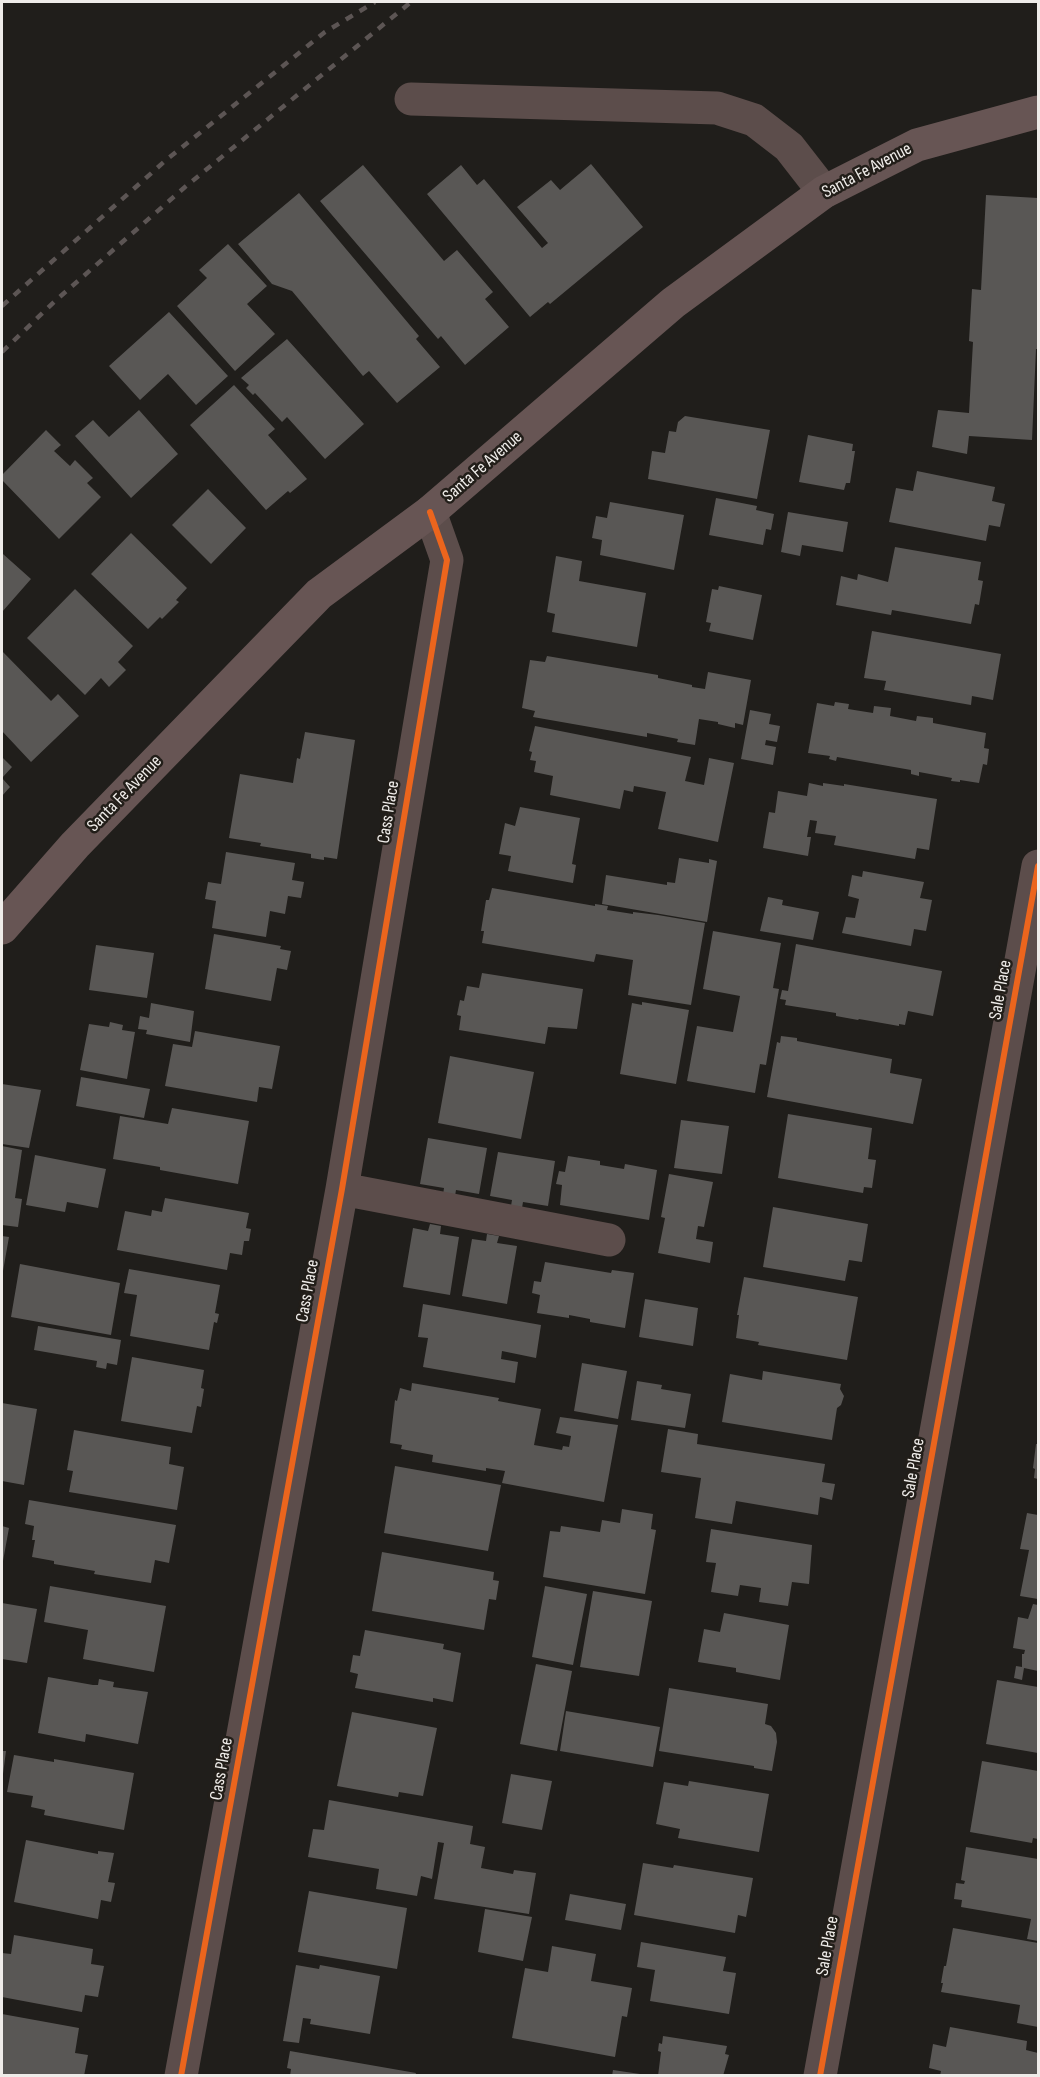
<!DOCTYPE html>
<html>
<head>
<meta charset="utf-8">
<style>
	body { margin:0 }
	#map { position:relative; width:1040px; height:2077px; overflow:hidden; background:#201e1b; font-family:"Sofia Sans Condensed",sans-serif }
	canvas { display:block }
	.frame { position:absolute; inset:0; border:3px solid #efece9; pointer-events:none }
</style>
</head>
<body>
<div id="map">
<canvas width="1040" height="2077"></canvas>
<div class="frame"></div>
</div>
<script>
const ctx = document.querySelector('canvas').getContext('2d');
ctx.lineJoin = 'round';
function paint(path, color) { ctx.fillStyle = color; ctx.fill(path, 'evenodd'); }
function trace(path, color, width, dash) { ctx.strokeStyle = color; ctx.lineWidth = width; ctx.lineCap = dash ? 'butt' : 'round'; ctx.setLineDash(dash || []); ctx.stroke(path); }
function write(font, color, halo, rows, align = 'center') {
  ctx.font = font + ' "Sofia Sans Condensed",sans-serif'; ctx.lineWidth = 5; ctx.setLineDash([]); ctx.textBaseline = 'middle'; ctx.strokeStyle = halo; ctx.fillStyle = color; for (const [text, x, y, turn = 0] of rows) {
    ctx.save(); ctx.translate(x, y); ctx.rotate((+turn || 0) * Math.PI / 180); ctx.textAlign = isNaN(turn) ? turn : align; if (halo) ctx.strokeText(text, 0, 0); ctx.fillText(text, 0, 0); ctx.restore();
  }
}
paint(new Path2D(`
	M591 164 643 227 550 304 548 302 530 317 427 194 461 165 477 185 484 179 542 248 548 243 517 207 551 180 560 190Z
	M363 165 444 261 457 250 493 292 485 299 509 327 465 365 441 336 438 339 320 201Z
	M299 193 419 336 416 339 440 367 397 403 369 371 363 376 292 291 272 284 238 244Z
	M986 195 1038 198V349H1036L1032 440 969 436 967 454 932 447 938 410 969 413 973 342 969 341 972 289 981 290Z
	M228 244 267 286 247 304 275 334 235 371 177 306 207 278 199 270Z
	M169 312 228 376 196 405 168 374 140 400 109 366Z
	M287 339 364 424 325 459 287 417 282 422 255 393 253 395 246 388 249 385 241 378Z
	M234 385 275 429 268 435 307 479 290 493 288 491 266 510 190 425Z
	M139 410 178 454 131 498 75 436 93 420 109 437Z
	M685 416 770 430 757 499 648 479 652 451 665 453 669 431 676 432 678 422Z
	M46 430 61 445 54 451 70 466 75 460 93 478 87 483 101 497 59 539 2 480V475Z
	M808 435 853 444 852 451H855L850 483H846L844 490 799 482Z
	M917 471 995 487 992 501 1005 504 1000 527 989 525 986 541 889 522 896 488 913 491Z
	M208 489 246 528 211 564 172 525Z
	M716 498 757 506 756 510 774 514 771 530 766 529 763 545 709 535Z
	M610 502 684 515 674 570 600 555 602 540 592 538 596 516 607 518Z
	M788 512 848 522 843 552 802 545 800 556 781 552Z
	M131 533 187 588 176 600 179 602 162 619 160 617 148 629 91 574Z
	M895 547 981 562 978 580 983 581 979 605 975 604 971 624 892 610 891 615 836 605 841 576 857 580 858 574 888 582Z
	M3 554 31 579 2 612V556Z
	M556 556 582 561 579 581 646 593 637 647 552 632 555 614 547 612Z
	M719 586 762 595 753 640 709 631 711 623 706 622 712 589 718 590Z
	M75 589 133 646 118 662 126 670 109 687 101 678 85 695 27 638Z
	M872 631 1001 654 993 700 972 696 971 705 884 690 886 681 864 678Z
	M2 651 51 701 58 694 79 716 31 762 2 731Z
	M547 656 658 675V678L692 685V687L705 689 708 672 751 680 743 725 735 723V728L718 724V722L699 719 695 745 677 742 678 739 647 733V737L533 717 535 711 522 708 530 660 545 662Z
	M835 702 849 704 848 709 873 713 874 706 891 708 890 716 916 721 917 716 933 718V723L986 733 984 748 989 749 987 765 983 764 979 783 960 780V782L951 781 952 778 919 772V776L911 774V770L837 757 836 761 829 759 830 756 808 753 817 703 834 706Z
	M750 710 771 714 769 724 780 726 777 742 766 740 765 745 776 747 773 765 741 759Z
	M535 726 691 757 685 781 704 785 709 758 734 763 718 842 658 829 666 792 634 786 633 792 624 790 620 809 550 795 553 776 534 772 536 761 530 760 532 752 529 751Z
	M305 732 355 740 337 859 324 857V860L311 858V854L260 846 261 843 229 838 240 774 293 783 297 758 300 759Z
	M2 757 12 767 2 778Z
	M2 778 10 787 2 796Z
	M809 783 823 786V783L844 786V784L937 799 929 850 917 848 915 859 834 845 836 836 815 833 817 821 810 820 807 837H811L808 856 763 848 769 812 775 813 778 791 807 796Z
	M520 807 580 818 572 864 576 865 573 883 508 871 511 856 499 854 505 823 515 826Z
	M226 852 295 863 292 880 304 882 301 898 288 896 285 914 270 911 266 937 212 928 216 901 205 899 208 882 221 884Z
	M679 858 709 863V859L717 861 707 922 602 904 606 875 667 885V882L675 883Z
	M863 871 924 882 920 898 932 900 926 931 914 929 911 946 842 933 846 917 855 918 859 899 848 896 852 875 862 877Z
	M492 888 595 906V904L608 906 607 910 633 914V912L658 915 705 923 691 1005 628 995 633 960 596 954 594 962 482 943 484 931H481L486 900H489Z
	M768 897 783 900 782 905 819 912 813 940 760 931Z
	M713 931 781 943 773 988 779 989 766 1065 760 1064 755 1093 687 1081 697 1026 733 1032 740 996 703 989Z
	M214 934 281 946 280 949 291 951 287 970 277 968 271 1001 205 989Z
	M796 944 942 971 933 1016 908 1011 905 1025 899 1024V1026L859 1019 858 1020 836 1016V1013L785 1005 786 1000 780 999 782 990 788 991Z
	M96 945 154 953 147 998 89 990Z
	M482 973 583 989 577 1029 548 1027 545 1044 459 1030 461 1016 457 1015 460 1000 464 1001 467 986 479 988Z
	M642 1002 689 1010 676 1084 620 1074 632 1003 642 1005Z
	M151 1003 194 1011 190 1042 146 1034 147 1030 138 1029 140 1016 149 1018Z
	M110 1022 123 1025 122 1030 135 1032 127 1079 80 1070 89 1024 109 1027Z
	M195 1031 280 1046 272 1089 259 1087 257 1102 165 1086 173 1044 192 1047Z
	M781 1036 797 1038V1041L892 1059 890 1073 922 1079 913 1124 767 1097 777 1042 780 1043Z
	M450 1056 534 1072 521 1139 438 1123Z
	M81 1077 150 1089 144 1118 76 1106Z
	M2 1084 41 1090 29 1148 2 1144Z
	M172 1108 249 1121 238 1184 160 1170V1167L113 1159 120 1116 168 1124Z
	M788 1114 872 1128 868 1159 876 1160 872 1188 864 1187 863 1193 778 1178Z
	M681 1120 729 1126 722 1174 674 1168Z
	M428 1138 487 1148 479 1194 456 1190 455 1196 443 1195 444 1188 420 1184Z
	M2 1146 22 1150 15 1198 22 1199 18 1227 2 1225Z
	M498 1152 555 1161 548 1206 523 1202 522 1208 511 1206 512 1200 490 1196Z
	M35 1155 106 1169 98 1208 67 1202 65 1212 26 1205Z
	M568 1156 600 1161V1165L624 1169 625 1164 657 1170 649 1220 560 1205 562 1185 556 1184 559 1171 565 1172Z
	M669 1174 713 1182 704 1227 698 1226 696 1239 713 1242 710 1263 658 1253 665 1218 661 1217Z
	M165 1198 249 1213 246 1228 251 1229 249 1241H244L242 1255 230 1253 227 1270 117 1250 125 1211 151 1216 152 1210 162 1212Z
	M773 1207 868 1224 862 1262 849 1260 845 1281 763 1267Z
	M430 1224 441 1226 440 1234 459 1237 450 1295 403 1287 413 1228 428 1231Z
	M487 1234 499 1236 497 1243 517 1246 507 1304 462 1296 472 1239 486 1241Z
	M2 1236 9 1237 3 1271H2Z
	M545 1262 611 1273 612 1270 634 1273 625 1328 590 1322V1319L569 1315V1318L537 1313 540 1295 532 1293 534 1281 541 1282Z
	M20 1264 120 1283 111 1335 11 1317Z
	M129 1269 220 1285 215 1313 219 1314 217 1323 214 1322 209 1350 130 1336 137 1295 124 1293Z
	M744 1277 858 1297 847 1360 758 1345 759 1342 736 1338 739 1315H737Z
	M645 1299 698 1308 693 1346 639 1337Z
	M423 1304 541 1325 536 1358 502 1351 501 1359 518 1362 515 1383 423 1367 428 1338 418 1337Z
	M38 1326 121 1340 117 1365 107 1363 106 1369 96 1367 97 1361 34 1350Z
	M132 1357 204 1370 201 1388 204 1389 201 1407 197 1406 192 1433 121 1421Z
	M582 1363 627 1371 618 1419 574 1411Z
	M763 1371 841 1384 840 1389 844 1396 841 1405 837 1408 832 1440 722 1422 730 1374 762 1380Z
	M637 1381 662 1385 661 1389 691 1394 685 1428 631 1420Z
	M412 1383 499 1398 498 1401 541 1409 534 1445 562 1450 563 1446 569 1447 571 1436 556 1433 560 1417 618 1425 604 1502 502 1483 505 1471 486 1468V1471L432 1462 433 1455 401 1449 402 1445 390 1443 395 1400 397 1401 400 1388 411 1391Z
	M2 1403 37 1409 24 1485 2 1481Z
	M668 1429 698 1434 697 1444 825 1464 822 1482 835 1484 832 1500 820 1497 818 1515 736 1501 732 1524 695 1518 701 1478 661 1472Z
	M74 1430 171 1447 169 1464 184 1467 177 1510 69 1492 73 1471 67 1470Z
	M1036 1444H1038V1479L1034 1478 1035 1469 1033 1468Z
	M395 1466 501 1485 488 1551 384 1533Z
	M29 1500 176 1525 169 1563 155 1560 151 1583 94 1574 95 1571 54 1564V1561L32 1557 35 1540H32L34 1526 25 1524Z
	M622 1509 653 1514 651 1529 656 1530 645 1594 543 1577 550 1531 560 1532 561 1526 600 1532 602 1520 620 1523Z
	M1027 1513 1038 1515V1599L1020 1596 1029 1550 1020 1549Z
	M2 1526 9 1528 3 1561H2Z
	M711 1529 812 1545 809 1584 792 1582 788 1606 759 1602 761 1588 740 1585 738 1596 711 1592 716 1563 706 1562Z
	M382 1552 494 1572 493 1580 499 1581 496 1600 489 1599 484 1630 372 1611Z
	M50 1586 166 1606 154 1672 83 1659 88 1630 44 1622Z
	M545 1586 587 1594 573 1665 532 1657Z
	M593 1591 652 1601 639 1676 580 1667Z
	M2 1603 37 1609 27 1663 2 1659Z
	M1033 1604 1038 1605V1671L1024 1668 1022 1680 1014 1678 1016 1666 1022 1667V1654H1024L1025 1650 1013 1648 1018 1617 1028 1619Z
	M724 1613 789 1625 780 1680 736 1672V1668L698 1662 704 1629 720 1632Z
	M365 1630 444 1644 443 1649 461 1653 453 1702 433 1698V1702L355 1688 358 1674 350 1672 353 1655 360 1656Z
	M536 1664 572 1671 557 1751 520 1744Z
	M48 1677 93 1685H98L99 1679 114 1682 113 1687 148 1692 138 1744 86 1734 85 1742 38 1733Z
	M997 1680 1038 1687V1753L986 1744Z
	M669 1688 768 1704 765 1724 771 1726 776 1733 777 1742 772 1771 754 1768V1766L659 1751Z
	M566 1711 660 1727 653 1767 560 1751Z
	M352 1712 437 1728 423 1796 399 1792 398 1797 337 1786Z
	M2 1751H6L3 1774H2Z
	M14 1755 54 1762V1759L134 1773 124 1830 44 1815 45 1810 31 1807 33 1796 7 1792Z
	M982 1761 1038 1771V1839L1033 1838 1032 1843 970 1832Z
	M511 1774 552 1781 542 1830 502 1823Z
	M689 1781 769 1794 759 1852 678 1838 680 1829 656 1824 664 1782 688 1786Z
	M329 1800 473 1826 470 1844 485 1847 481 1868 513 1874 514 1870 536 1873 529 1914 434 1899 444 1843 438 1842 432 1879 421 1876 417 1896 376 1889 379 1869 308 1857 313 1829 324 1830Z
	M26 1840 98 1854V1851L114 1853 108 1882 115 1883 111 1902 101 1900 98 1919 14 1902Z
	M966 1847 1038 1859V1941L1027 1939 1031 1919 961 1907 962 1900 954 1899 956 1883 964 1884 965 1881 961 1880Z
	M643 1863 673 1868 674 1865 753 1878 746 1917 738 1915 735 1933 634 1915Z
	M309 1891 407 1908 397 1969 298 1952Z
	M570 1894 626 1904 621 1930 565 1920Z
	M485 1909 532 1917 523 1961 478 1952Z
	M953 1928 1038 1943V2027L1017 2023 1020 2005 941 1992 943 1983H941L944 1966H946Z
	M14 1935 93 1949 91 1964 104 1966 98 1997 85 1995 82 2012 2 1997V1953L11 1954Z
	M641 1942 726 1957 723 1971 736 1973 729 2014 650 2001 655 1970 637 1967Z
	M552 1946 596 1954 591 1981 632 1988 627 2017 622 2016 615 2057 512 2038 525 1968 548 1972Z
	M296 1965 319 1969 320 1965 380 1976 370 2034 310 2024 311 2019 303 2018 299 2043 283 2041Z
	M2 2014 79 2028 75 2053 88 2055 84 2076H2Z
	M950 2027 1027 2041 1026 2050 1038 2053V2076H940L941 2071 929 2068 933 2044 946 2047Z
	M663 2036 727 2046 725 2054 729 2055 723 2076H658L661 2052 658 2051 659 2043 662 2044Z
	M290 2051 416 2073 415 2076H290L291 2069 287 2068Z
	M613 2070 640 2074V2076H612Z`), '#595755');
trace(new Path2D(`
	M411 99 717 108 754 120 789 147 824 192
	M342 1189 609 1240
	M181 2076 342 1189 447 560 430 512
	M820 2076 1038 866`), '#5c4d4b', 33);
trace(new Path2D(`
	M2 928 75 845 319 594 430 512 673 303 824 192 917 145 1038 112`), '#675554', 33);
trace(new Path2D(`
	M2 306 165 161 325 32 375 2
	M2 352 54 302 185 187 411 2`), '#5c5554', 4.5, [8, 8]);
trace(new Path2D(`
	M181 2076 342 1189 447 560 430 512
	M820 2076 1038 866`), '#eb651d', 6);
write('18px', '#efece9', '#221e19', [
	["Santa Fe Avenue",867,171,-28],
	["Santa Fe Avenue",483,467,-41],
	["Santa Fe Avenue",125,794,-46],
	["Cass Place",389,812,-81],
	["Sale Place",1001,990,-80],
	["Cass Place",308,1291,-80],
	["Sale Place",914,1468,-80],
	["Cass Place",222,1769,-80],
	["Sale Place",828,1946,-80]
]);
</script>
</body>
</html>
